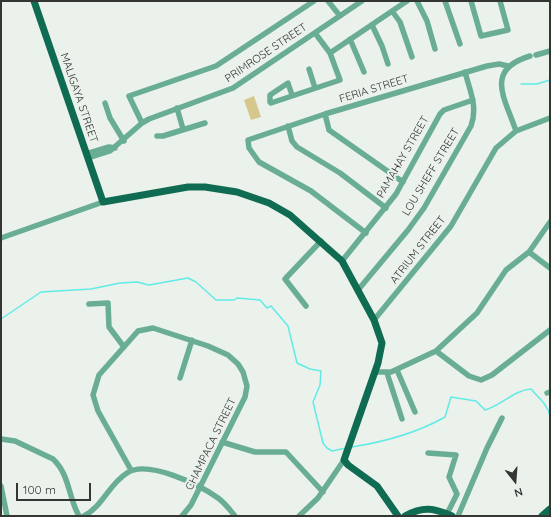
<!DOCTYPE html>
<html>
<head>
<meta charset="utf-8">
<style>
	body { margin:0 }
	#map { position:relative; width:551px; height:517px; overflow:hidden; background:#ebf1eb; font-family:Quicksand,sans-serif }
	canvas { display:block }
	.frame { position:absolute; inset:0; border:2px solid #343634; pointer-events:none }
	.north { position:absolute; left:495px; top:461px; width:40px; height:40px; -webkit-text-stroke:3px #ebf1eb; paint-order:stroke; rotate:163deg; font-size:11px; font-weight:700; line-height:16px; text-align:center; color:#343634 }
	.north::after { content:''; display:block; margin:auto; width:14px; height:18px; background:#343634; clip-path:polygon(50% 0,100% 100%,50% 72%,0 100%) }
	.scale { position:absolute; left:16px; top:483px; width:75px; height:18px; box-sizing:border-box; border:2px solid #343634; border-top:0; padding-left:5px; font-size:12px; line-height:14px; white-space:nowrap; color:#343634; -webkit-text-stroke:3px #ebf1eb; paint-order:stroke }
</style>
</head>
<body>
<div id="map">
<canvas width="551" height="517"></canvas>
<div class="frame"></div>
<div class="north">N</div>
<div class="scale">100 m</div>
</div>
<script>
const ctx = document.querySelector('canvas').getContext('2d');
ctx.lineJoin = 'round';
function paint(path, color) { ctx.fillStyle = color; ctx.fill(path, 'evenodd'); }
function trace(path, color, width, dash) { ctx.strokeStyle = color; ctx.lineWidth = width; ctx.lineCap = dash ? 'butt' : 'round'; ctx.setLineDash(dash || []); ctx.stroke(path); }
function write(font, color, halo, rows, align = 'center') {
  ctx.font = font + ' Quicksand,sans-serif'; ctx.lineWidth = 4; ctx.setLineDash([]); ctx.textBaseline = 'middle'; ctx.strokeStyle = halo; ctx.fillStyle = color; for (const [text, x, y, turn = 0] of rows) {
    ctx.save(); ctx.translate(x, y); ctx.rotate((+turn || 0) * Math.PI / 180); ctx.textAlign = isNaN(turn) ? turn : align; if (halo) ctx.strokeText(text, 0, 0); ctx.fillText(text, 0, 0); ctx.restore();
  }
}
paint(new Path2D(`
	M254 96 261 117 251 120 244 100Z`), '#d6c78c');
trace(new Path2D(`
	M521 84H537L550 80
	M1 319 41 292 91 289 120 283 137 282 149 285 188 278 196 282 216 300H234L237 298 260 300 267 308 271 306 288 326 297 363 310 369 321 371 320 385 313 402 323 443 327 448 332 451 346 448
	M352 447C383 442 417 433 445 417L451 397 476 401 485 410C501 406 514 390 531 389 538 397 548 405 550 416`), '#62ebe6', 1.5);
trace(new Path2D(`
	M328 1 340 16
	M417 1 427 21 435 49
	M445 1 460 44
	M471 1 481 36 508 30 500 1
	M392 11 400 22 412 57
	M372 25 382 46 388 64
	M350 39 364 72
	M330 53 407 1
	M536 55 550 51
	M309 69 315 88
	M292 95 288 83 270 95V102L271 103 340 80 330 53 315 33
	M105 103 110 118 124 141
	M177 108 183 129
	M325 114 329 130 403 182
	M142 123 129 96 216 66 314 1
	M288 126 292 141 297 147 340 173 386 208
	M516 131C505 98 484 70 530 56
	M157 136H163L205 123
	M86 154 109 147 115 148
	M88 158 110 151 142 123 149 119 233 88 362 1
	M366 233 311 191 259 162 249 148 248 140 325 114 487 66 499 64 508 66
	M1 238 103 202
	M529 252 550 268
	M342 261 396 194 440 114 444 110 473 100
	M358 290 408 230 424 208 471 126C478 107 470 91 465 72
	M89 304 108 303 109 327 124 347
	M306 306 285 279 321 241
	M374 320 451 226 496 148 516 131 550 118
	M436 351 469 376 481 380 492 375 550 330
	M397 370 415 412
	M375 372H391L436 351 477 313 506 270 529 252 550 222
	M387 373 402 419
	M180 378 192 340
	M547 393 550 392
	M1 439 15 441 53 459C70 475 68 497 79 516
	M222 442 255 452H286L323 492
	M428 453 456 455 449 477 457 494 447 514
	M131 470 98 411 93 395 99 375 138 331 153 328 208 346 228 355 238 364 243 372 247 386 245 397 191 505 182 516
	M1 486 7 516
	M84 516C103 506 109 484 127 473 147 459 200 485 218 498 225 503 230 510 235 516
	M299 516 318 498 344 460
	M458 516 487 448 502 418`), '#69ae94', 5.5);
trace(new Path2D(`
	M34 1 103 202 188 187H205L237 192 269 203 290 215 342 261 374 320 382 343 378 363 344 460 348 465 377 486 398 516
	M405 516C423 506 434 508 452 516
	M542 516 550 509`), '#0f6b51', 7);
write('11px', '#343634', '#ebf1eb', [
	["PRIMROSE STREET",266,53,-34],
	["FERIA STREET",374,89,-17],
	["MALIGAYA STREET",79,98,71],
	["PAMAHAY STREET",403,157,-60],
	["LOU SHEFF STREET",431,172,-59],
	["ATRIUM STREET",418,250,-52],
	["CHAMPACA STREET",211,444,-64]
]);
</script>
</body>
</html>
